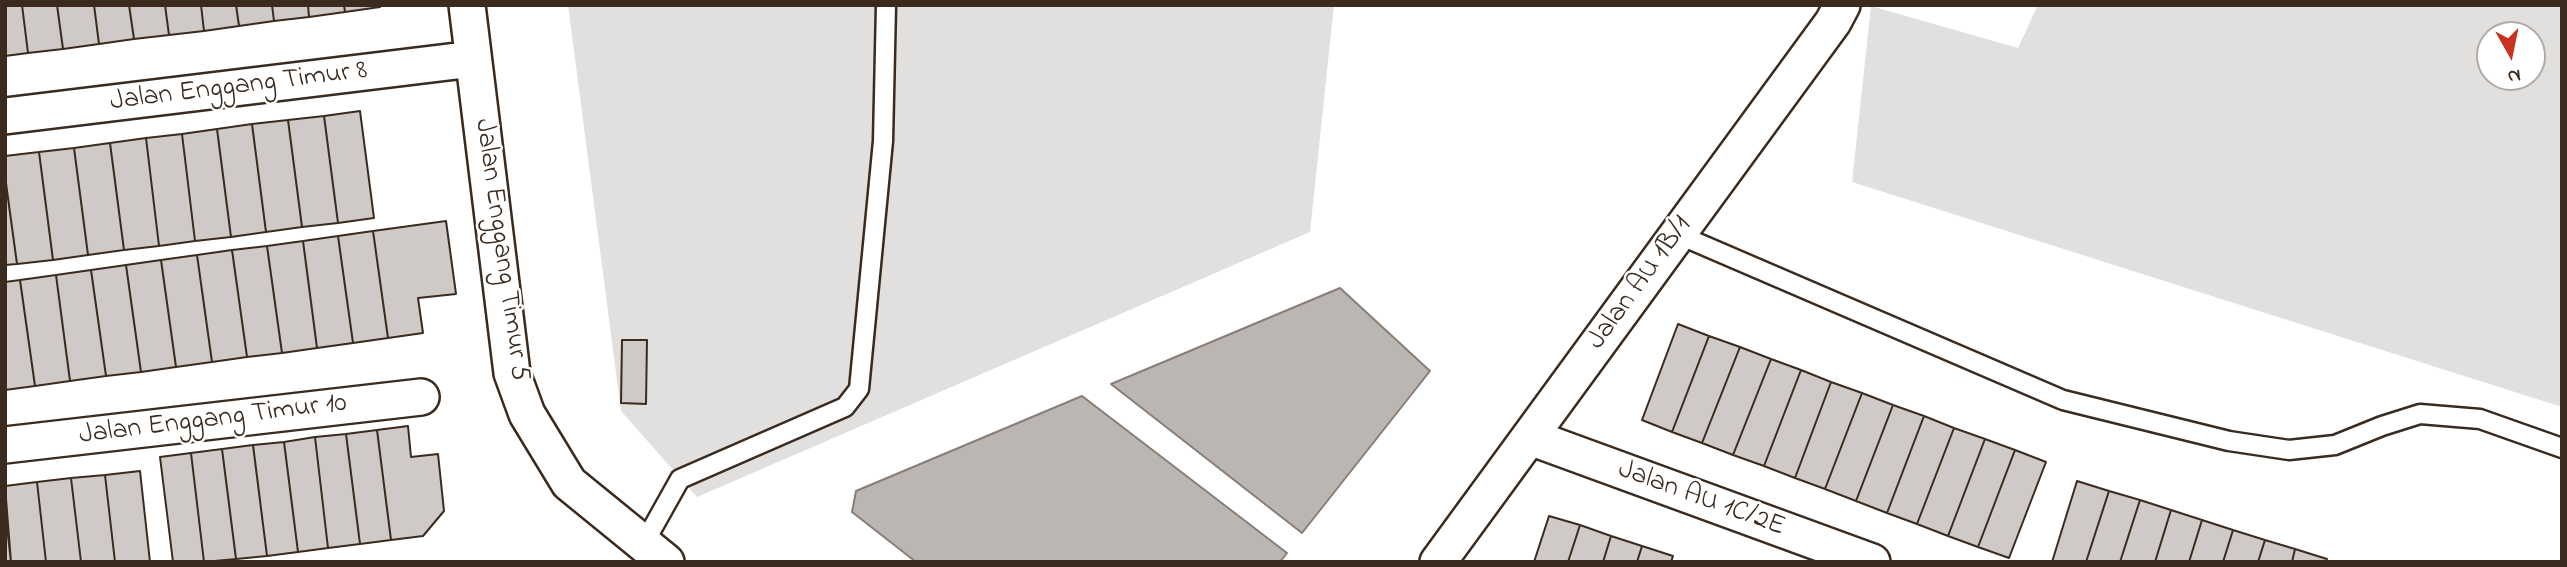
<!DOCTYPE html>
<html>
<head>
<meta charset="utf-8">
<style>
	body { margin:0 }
	#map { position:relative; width:2567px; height:567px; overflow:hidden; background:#fff; font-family:"Indie Flower",sans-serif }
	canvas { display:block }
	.frame { position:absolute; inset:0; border:7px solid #3b2a1e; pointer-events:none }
	.north { position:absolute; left:2476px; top:21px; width:70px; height:70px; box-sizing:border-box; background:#fff; border:2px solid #b1aaa5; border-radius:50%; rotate:171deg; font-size:19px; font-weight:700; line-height:28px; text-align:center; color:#3b2a1e }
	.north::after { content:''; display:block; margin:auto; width:24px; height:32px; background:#c8321e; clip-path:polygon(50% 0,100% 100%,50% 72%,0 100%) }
</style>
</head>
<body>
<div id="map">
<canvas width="2567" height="567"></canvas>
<div class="frame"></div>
<div class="north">N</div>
</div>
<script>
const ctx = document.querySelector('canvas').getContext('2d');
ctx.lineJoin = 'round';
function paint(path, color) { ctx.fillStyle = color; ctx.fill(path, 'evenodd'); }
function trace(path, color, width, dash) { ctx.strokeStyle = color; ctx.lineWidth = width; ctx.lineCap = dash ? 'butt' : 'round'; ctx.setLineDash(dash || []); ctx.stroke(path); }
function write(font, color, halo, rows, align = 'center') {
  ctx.font = font + ' "Indie Flower",sans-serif'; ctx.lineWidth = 5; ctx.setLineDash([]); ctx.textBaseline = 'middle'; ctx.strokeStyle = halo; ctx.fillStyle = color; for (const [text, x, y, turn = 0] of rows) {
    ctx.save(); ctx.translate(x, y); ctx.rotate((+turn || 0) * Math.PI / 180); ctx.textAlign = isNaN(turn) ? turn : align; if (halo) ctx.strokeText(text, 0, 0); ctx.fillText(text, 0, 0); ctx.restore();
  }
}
paint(new Path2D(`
	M568 5H1334L1310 232 697 497 621 411Z
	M2038 5H2562V407L1852 182 1871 6 2018 48ZM2490 35H2532V77H2490Z`), '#e2e0de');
const water = new Path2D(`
	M1340 288 1430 371 1302 533 1111 384Z
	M1082 396 1287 553 1280 562H916L852 512 856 491Z`);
paint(water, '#bcb6b3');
trace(water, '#887e77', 2);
const building = new Path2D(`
	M5 5H22L28 53 5 56Z
	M22 5H57L63 49 28 53Z
	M57 5H94L99 44 63 49Z
	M94 5H129L134 39 99 44Z
	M129 5H165L169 35 134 39Z
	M165 5H201L204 31 169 35Z
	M201 5H236L239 26 204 31Z
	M236 5H272L274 21 239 26Z
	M272 5H308L309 17 274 21Z
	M308 5H344L345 12 309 17Z
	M344 5H380V7L345 12Z
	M360 111 374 218 338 223 324 116Z
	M324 116 338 223 302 227 288 120Z
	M288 120 302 227 266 232 252 124Z
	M252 124 266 232 231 237 217 129Z
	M217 129 231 237 195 241 182 134Z
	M182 134 195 241 159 246 146 138Z
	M146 138 159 246 124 250 110 143Z
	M110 143 124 250 88 255 74 148Z
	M74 148 88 255 53 260 39 152Z
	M39 152 53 260 17 264 5 176V156Z
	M5 176 17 264 5 265Z
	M446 221 456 294 418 298 423 333 388 338 373 231Z
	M373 231 388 338 353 343 338 236Z
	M338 236 353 343 317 348 303 241Z
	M303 241 317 348 282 353 267 246Z
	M267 246 282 353 247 357 232 250Z
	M232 250 247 357 212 362 197 255Z
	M197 255 212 362 176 367 161 260Z
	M161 260 176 367 141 372 126 265Z
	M126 265 141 372 106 376 91 270Z
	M91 270 106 376 70 381 56 275Z
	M56 275 70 381 35 386 20 280Z
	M20 280 35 386 5 390V282Z
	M1678 324 1709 336 1672 432 1642 420Z
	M1709 336 1740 347 1702 443 1672 432Z
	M622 340H647L646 404 621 403Z
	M1740 347 1771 359 1733 455 1702 443Z
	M1771 359 1801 370 1764 466 1733 455Z
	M1801 370 1831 382 1795 478 1764 466Z
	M1831 382 1862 393 1825 489 1795 478Z
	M1862 393 1893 405 1856 501 1825 489Z
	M1893 405 1924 416 1887 513 1856 501Z
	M1924 416 1954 428 1917 524 1887 513Z
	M408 426 411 457 438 454 444 511 423 536 391 540 377 430Z
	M1954 428 1985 439 1948 536 1917 524Z
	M377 430 391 540 360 544 346 434Z
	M346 434 360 544 328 548 315 437Z
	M315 437 328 548 298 552 284 442Z
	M1985 439 2015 450 1978 547 1948 536Z
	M284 442 298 552 267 556 253 445Z
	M253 445 267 556 236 559 222 449Z
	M222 449 236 559 204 562 191 453Z
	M2015 450 2046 462 2009 558 1978 547Z
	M191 453 204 562H173L160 457Z
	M140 471 150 562H115L105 475Z
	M105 475 115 562H81L71 478Z
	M71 478 81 562H46L37 482Z
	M2077 481 2109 491 2086 562H2052Z
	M37 482 46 562H11L5 486Z
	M2109 491 2140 500 2120 562H2086Z
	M2140 500 2171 510 2155 562H2120Z
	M5 509 11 562H5Z
	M2171 510 2202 520 2189 562H2155Z
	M1549 516 1580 525 1568 562H1534Z
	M2202 520 2233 530 2223 562H2189Z
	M1580 525 1611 536 1603 562H1568Z
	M2233 530 2265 540 2258 562H2223Z
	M1611 536 1642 546 1637 562H1603Z
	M2265 540 2295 549 2292 562H2258Z
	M1642 546 1673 556 1671 562H1637Z
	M2295 549 2327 559 2326 562H2292Z`);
paint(building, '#cfcac7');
trace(building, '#3b2a1e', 2);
const lane = new Path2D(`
	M1677 234 2063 400 2229 441 2289 450 2335 445 2382 426 2420 414 2480 419 2562 448
	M643 545 680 479 845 407 859 389 883 141 886 5`);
const street = new Path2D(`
	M467 5 512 373 527 414 569 483 666 562
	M5 116 473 59
	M1530 437 1872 562
	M5 445 421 397
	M1438 562 1833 22 1842 5`);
trace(lane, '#3b2a1e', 23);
trace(street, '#3b2a1e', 40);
trace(lane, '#fff', 18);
trace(street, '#fff', 35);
write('28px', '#3b2a1e', '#fff', [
	["Jalan Enggang Timur 8",239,88,-7],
	["Jalan Enggang Timur 5",500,250,82],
	["Jalan AU 1B/1",1641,284,-54],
	["Jalan Enggang Timur 10",213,421,-7],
	["Jalan AU 1C/2E",1701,500,20]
]);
</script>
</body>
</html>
